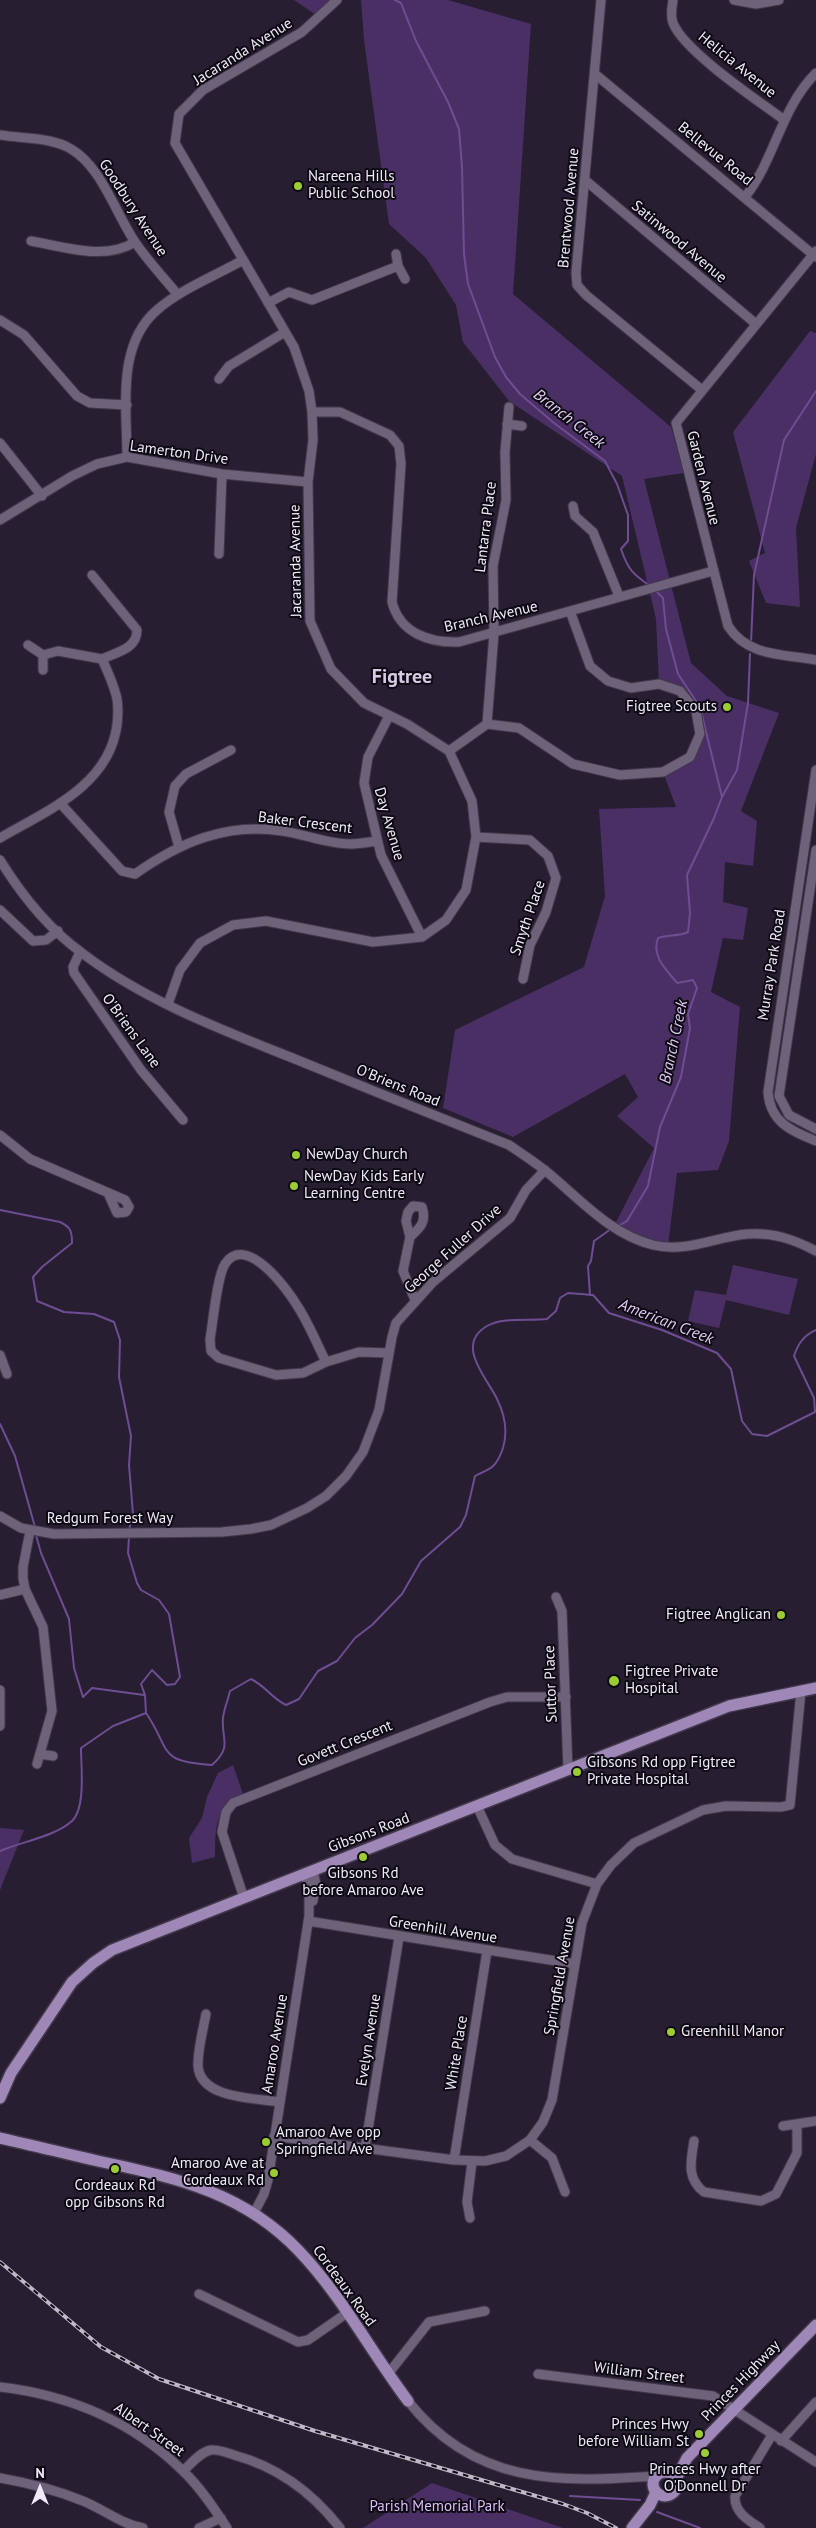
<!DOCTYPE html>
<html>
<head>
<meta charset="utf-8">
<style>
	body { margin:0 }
	#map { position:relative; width:816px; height:2528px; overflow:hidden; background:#271e32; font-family:"PT Sans",sans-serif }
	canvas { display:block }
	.north { position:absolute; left:15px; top:2463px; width:50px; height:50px; -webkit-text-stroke:4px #0e0a13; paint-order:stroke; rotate:0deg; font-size:14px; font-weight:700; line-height:20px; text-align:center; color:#f0eaf8 }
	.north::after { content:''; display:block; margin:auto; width:18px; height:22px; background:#f0eaf8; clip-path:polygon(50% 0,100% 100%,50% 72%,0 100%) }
</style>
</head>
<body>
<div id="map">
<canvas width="816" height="2528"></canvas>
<div class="north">N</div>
</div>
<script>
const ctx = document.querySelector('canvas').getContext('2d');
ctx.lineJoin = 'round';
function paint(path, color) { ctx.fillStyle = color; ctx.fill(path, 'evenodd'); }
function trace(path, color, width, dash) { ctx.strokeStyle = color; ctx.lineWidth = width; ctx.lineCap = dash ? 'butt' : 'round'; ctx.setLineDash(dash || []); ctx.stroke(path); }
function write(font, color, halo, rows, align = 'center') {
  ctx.font = font + ' "PT Sans",sans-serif'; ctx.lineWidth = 4; ctx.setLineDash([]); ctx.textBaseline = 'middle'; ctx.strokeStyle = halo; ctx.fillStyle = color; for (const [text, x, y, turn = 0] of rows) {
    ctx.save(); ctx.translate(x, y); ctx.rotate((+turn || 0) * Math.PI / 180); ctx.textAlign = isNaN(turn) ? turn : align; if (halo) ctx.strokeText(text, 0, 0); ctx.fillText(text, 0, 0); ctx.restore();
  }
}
paint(new Path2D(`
	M294 0H337L319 17Z
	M361 0H448L531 24 513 294 671 427 684 473 644 479 691 663 727 696 779 713 741 811 757 821 753 866 725 862 723 902 748 908 743 940 723 938 711 992 740 1007 729 1141 718 1170 677 1173 668 1246 613 1228 654 1148 617 1116 638 1097 625 1074 513 1137 443 1108 455 1030 584 967 605 896 599 809 676 807 663 772 690 757 700 734 696 711 680 691 659 684 656 619 622 476 509 401 463 342 456 305 426 258 389 224 364 40Z
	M810 331 816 333V454L796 528 800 607 766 603 749 561 765 553 733 432Z
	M733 1265 798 1279 789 1315 726 1300 719 1328 688 1321 695 1290 726 1295Z
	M233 1765 243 1794C214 1818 216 1819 215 1857L192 1863 189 1838 202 1818 207 1797 218 1773Z
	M0 1828 24 1830 0 1890Z
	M432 2483 563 2528H363Z`), '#4a2f65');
trace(new Path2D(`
	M395 0 401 3 416 41 448 102 459 129 462 167 464 254 468 284 495 357 506 377 520 394 554 423 605 461 617 484 628 515V541L621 549C628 570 633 574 650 586
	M751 643 754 575 784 440 816 391
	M722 797 737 770 748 703 750 654
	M0 1210 60 1222C71 1227 72 1232 72 1243L42 1267 33 1277 37 1301 64 1312 94 1314 114 1322 120 1340 119 1377 131 1436 129 1465 133 1514 129 1530
	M618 1226 627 1221 648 1186 660 1127 681 1077 690 1028 688 1014 697 988 693 980 677 983C666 969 651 956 658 938 669 934 678 937 688 932L690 913 687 875 714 818 722 797 700 707 678 674 666 629 663 598 656 591
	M590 1295 588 1266 591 1261 594 1241 611 1229
	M0 1424 15 1456 35 1527
	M36 1535 41 1553 69 1619 74 1668 83 1697 92 1688 144 1695
	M129 1537 128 1553 137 1583 141 1590 159 1600 169 1614 180 1677 175 1684 167 1685 152 1670 141 1684 145 1695 146 1713
	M0 1851C21 1842 56 1836 72 1821 86 1808 81 1766 81 1748L113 1726 146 1713C172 1751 156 1761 212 1765 233 1746 221 1740 223 1718 224 1709 228 1700 230 1691L251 1679C267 1687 270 1697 286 1705L299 1699 318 1671 337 1661 355 1638 372 1625 402 1594 421 1561 460 1527 466 1515 475 1476C480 1473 487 1471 492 1467 497 1463 501 1454 503 1448 508 1431 505 1415 497 1399 488 1379 454 1345 487 1326 503 1317 529 1321 547 1319L556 1311 560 1298 568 1293 593 1295 609 1313 662 1330 717 1353 731 1369 742 1421 752 1434 767 1436 815 1412 814 1398 794 1356C798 1344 803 1336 816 1330
	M570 2496 640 2500
	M657 2512 700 2528`), '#6f4d92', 2);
const minor = new Path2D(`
	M601 0 576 273 577 285 586 295 702 390
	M673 0C672 8 670 15 673 23 684 51 757 100 783 119
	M734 0 756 4 779 0
	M595 74 816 257
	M0 135C22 139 52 137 71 149 101 166 116 214 135 242 148 261 164 278 178 295
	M585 180 756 324
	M745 197C775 160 780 109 816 73
	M31 241C65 247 105 261 135 242
	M816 251 676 423 728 626C748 657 783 654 816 660
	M396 254 398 266 405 279
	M268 303 289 292 312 300 398 266
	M0 320 24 335 77 396 90 403 127 405
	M219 379 229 366 285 332
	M312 412H340L390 435 399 446 401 464 392 602C400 633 429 643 459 642L713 571
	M507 424 522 426
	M0 443 42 496
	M127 457C127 409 116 345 157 310 181 289 215 276 243 260
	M573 506 575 516 593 532 619 596
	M0 520 72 476 97 464 127 457 222 474 308 482
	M219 554 222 474
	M92 575 137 630C137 649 117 652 102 659
	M28 645 43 655V670
	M389 716 368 757 364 783 381 855 422 937
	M487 724 494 633 493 566 506 500 505 452 509 407
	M449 751 487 724 519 728 573 764 620 775 663 772 690 757 700 734 696 711 680 691 659 684 631 688 608 681 590 666 570 611
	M816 770 768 1092C770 1122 791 1131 816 1141
	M60 803 122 871 135 874C179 843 226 822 282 831 304 834 328 844 350 844 359 844 369 842 377 841
	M476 837 530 840 548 856 556 878 546 912 530 945 523 979
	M0 838C46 811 109 786 117 725 118 716 119 705 116 695 113 683 107 670 102 659L58 651 43 655
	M179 847 169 812 175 786 186 774 231 750
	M816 850 779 1096 789 1115 816 1129
	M0 860C21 894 49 929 82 953 145 1001 222 1030 295 1059 366 1088 438 1117 509 1145 522 1154 535 1162 547 1172 580 1199 610 1234 653 1245 687 1253 714 1237 747 1234 772 1232 793 1239 816 1251
	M0 910 33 941 46 940 58 931
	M80 952 73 967 74 973 141 1070 183 1120
	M168 1004 180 970 200 943 233 925 266 921 373 942 422 937 446 920 466 890 476 837 472 801 449 751 407 724 364 703 331 669 310 621 308 482 313 440 312 412 309 391 294 347 175 143 179 114 203 90 302 32 337 0
	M0 1135 30 1159 125 1200 129 1207 126 1212 117 1213 108 1193
	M410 1237C420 1228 427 1222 422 1207L413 1206 408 1212 406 1221 410 1237 403 1271 415 1300
	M0 1355 7 1374
	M326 1362C317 1344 309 1324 298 1307 288 1290 246 1232 225 1264 217 1276 213 1323 210 1339L211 1351 219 1358 276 1375 303 1373 326 1362 359 1352 389 1353
	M0 1516 21 1528 54 1534 222 1532 251 1529 271 1525 307 1508 326 1496 346 1476 363 1452 379 1410 392 1337 396 1323 433 1282 510 1218 526 1190 545 1170
	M30 1531 23 1567V1578L25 1589 43 1627 52 1711 37 1764
	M0 1595 25 1589
	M556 1597 562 1611 568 1770
	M0 1690V1726
	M40 1754 53 1756
	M477 1806 495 1845 512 1859 597 1884
	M244 1898 222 1832 226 1812 233 1803 490 1702 507 1697H566
	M313 1901 316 1884 313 1871
	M308 1921 575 1964
	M206 2014C203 2030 198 2048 198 2065 199 2099 255 2098 280 2102
	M783 2126 816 2121
	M274 2136 454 2160 485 2161 506 2156 530 2140 543 2122 552 2100 582 1923 597 1884 611 1865 634 1843 703 1810 726 1806 781 1807 790 1805 801 1691
	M530 2140 552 2158 565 2192
	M694 2141C691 2161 686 2178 704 2192L761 2201 776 2194 797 2153V2124
	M365 2148 399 1937
	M454 2160 487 1951
	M254 2213 264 2194 268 2180 309 1916V1893L305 1874
	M470 2218 467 2202 472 2162
	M199 2294 298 2342 308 2340 347 2313
	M388 2374 429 2322 485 2311
	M538 2374 713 2396 816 2462
	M0 2387C69 2395 133 2422 183 2471 200 2487 214 2508 227 2528
	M408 2401C474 2485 558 2483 656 2476
	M781 2441 816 2402
	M183 2471C191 2464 200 2452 211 2450 218 2449 227 2453 234 2455 278 2467 312 2492 340 2528
	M0 2478C28 2483 56 2490 83 2501 103 2509 121 2524 143 2528
	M199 2528 221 2518
	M760 2528C748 2520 734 2512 735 2496L772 2435`);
const major = new Path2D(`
	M0 2098 11 2073 72 1982 93 1963 112 1950 729 1706 816 1688
	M0 2138C36 2146 71 2155 107 2163 181 2179 245 2194 299 2251 342 2296 371 2352 408 2401
	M653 2484a12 12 0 1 1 24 0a12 12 0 1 1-24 0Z
	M676 2479 687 2458 816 2325
	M632 2528 650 2505 656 2492`);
trace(minor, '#41394a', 11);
trace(major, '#41394a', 14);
trace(minor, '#6d627a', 9);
trace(major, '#9f88b8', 11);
const rail = new Path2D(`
	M0 2262 101 2347 159 2379 315 2431 563 2504 587 2513 616 2528`);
trace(rail, '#bfb8c7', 4);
trace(rail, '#0e0a13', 2, [5.5]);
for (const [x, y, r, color] of [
	[298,186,5,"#9ccb32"],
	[727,707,5,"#9ccb32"],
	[296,1155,5,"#9ccb32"],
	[294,1186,5,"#9ccb32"],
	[781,1615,5,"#9ccb32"],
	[614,1681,6,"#9ccb32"],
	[577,1772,5,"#9ccb32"],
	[363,1857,5,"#9ccb32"],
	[671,2032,5,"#9ccb32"],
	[266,2142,5,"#9ccb32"],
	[115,2169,5,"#9ccb32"],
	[274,2173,5,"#9ccb32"],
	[699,2434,5,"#9ccb32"],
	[705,2453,5,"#9ccb32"]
]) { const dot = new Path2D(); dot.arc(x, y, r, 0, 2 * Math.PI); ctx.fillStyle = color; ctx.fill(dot); trace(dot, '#0e0a13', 2); }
write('15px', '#f0eaf8', '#0e0a13', [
	["Jacaranda Avenue",243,52,-32],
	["Helicia Avenue",737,65,39],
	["Bellevue Road",715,154,39],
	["Goodbury Avenue",133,208,57],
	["Brentwood Avenue",569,208,-85],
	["Satinwood Avenue",679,242,40],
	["Lamerton Drive",179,453,8],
	["Garden Avenue",703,478,76],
	["Lantarra Place",486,527,-83],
	["Jacaranda Avenue",296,561,-91],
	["Branch Avenue",491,617,-13],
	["Baker Crescent",305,823,7],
	["Day Avenue",389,824,74],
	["Smyth Place",528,918,-71],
	["Murray Park Road",772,965,-81],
	["O'Briens Lane",131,1031,54],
	["O'Briens Road",398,1086,22],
	["George Fuller Drive",453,1249,-42],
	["Redgum Forest Way",110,1519],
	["Suttor Place",551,1684,-92],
	["Govett Crescent",345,1744,-22],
	["Gibsons Road",369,1833,-21],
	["Greenhill Avenue",443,1930,9],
	["Springfield Avenue",560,1976,-80],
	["Evelyn Avenue",369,2040,-81],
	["Amaroo Avenue",275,2044,-81],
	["White Place",457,2053,-81],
	["Cordeaux Road",344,2286,54],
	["William Street",639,2373,7],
	["Princes Highway",741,2381,-46],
	["Albert Street",149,2430,35]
]);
write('15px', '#f0eaf8', '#0e0a13', [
	["Nareena Hills",308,177],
	["Public School",308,194],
	["Figtree Scouts",717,707,"right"],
	["NewDay Church",306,1155],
	["NewDay Kids Early",304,1177],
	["Learning Centre",304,1194],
	["Figtree Anglican",771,1615,"right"],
	["Figtree Private",625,1672],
	["Hospital",625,1689],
	["Gibsons Rd opp Figtree",587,1763],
	["Private Hospital",587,1780],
	["Gibsons Rd",363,1874,"center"],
	["before Amaroo Ave",363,1891,"center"],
	["Greenhill Manor",681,2032],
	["Amaroo Ave opp",276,2133],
	["Springfield Ave",276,2150],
	["Amaroo Ave at",264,2164,"right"],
	["Cordeaux Rd",264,2181,"right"],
	["Cordeaux Rd",115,2186,"center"],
	["opp Gibsons Rd",115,2203,"center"],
	["Princes Hwy",689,2425,"right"],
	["before William St",689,2442,"right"],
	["Princes Hwy after",705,2470,"center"],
	["O'Donnell Dr",705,2487,"center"]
], 'left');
write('15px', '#d9bdf8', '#0e0a13', [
	["Parish Memorial Park",437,2507]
]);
write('italic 16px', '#deccf3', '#0e0a13', [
	["Branch Creek",569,419,38],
	["Branch Creek",674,1042,-78],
	["American Creek",666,1322,21]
]);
write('bold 20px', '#d6cae5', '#0e0a13', [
	["Figtree",402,677]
]);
</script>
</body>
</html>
